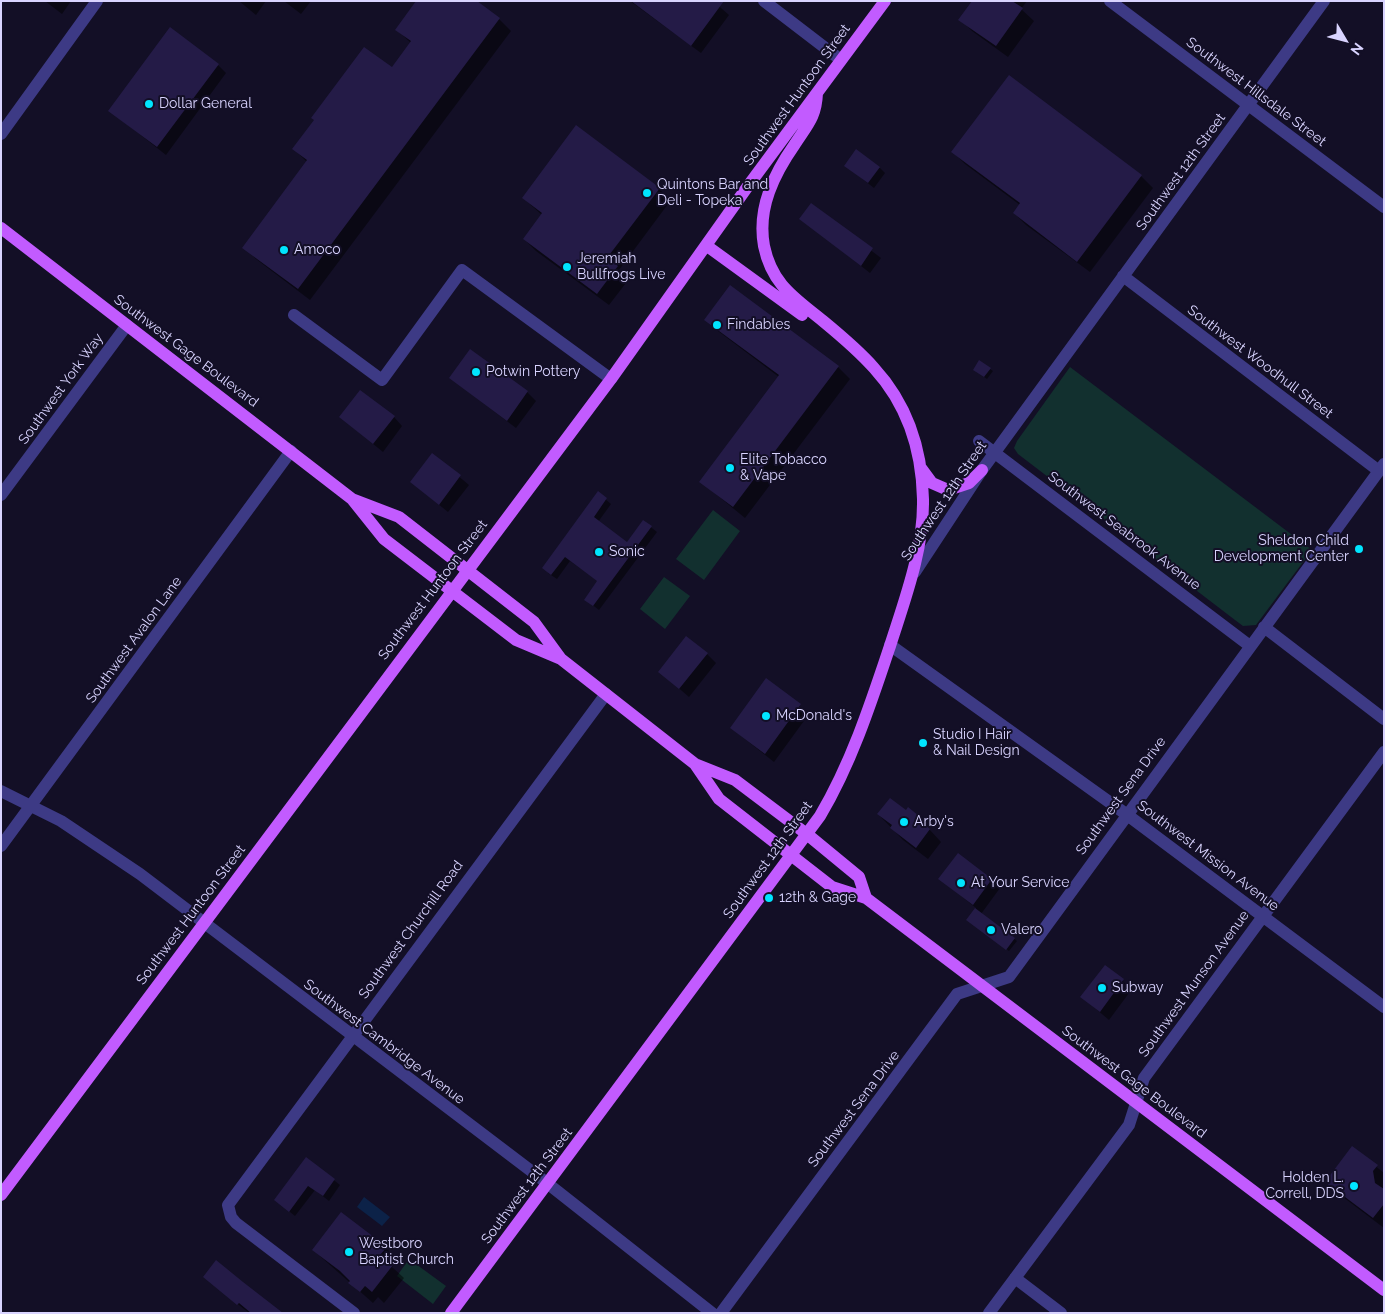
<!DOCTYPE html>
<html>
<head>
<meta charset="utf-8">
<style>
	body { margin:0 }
	#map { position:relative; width:1385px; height:1314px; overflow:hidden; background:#130f26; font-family:Raleway,sans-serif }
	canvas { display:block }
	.frame { position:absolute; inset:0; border:2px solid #d9d4ff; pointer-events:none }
	.north { position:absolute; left:1320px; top:15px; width:50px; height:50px; -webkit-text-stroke:4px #130f26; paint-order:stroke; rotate:127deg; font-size:14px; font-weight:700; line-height:20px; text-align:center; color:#d9d4ff }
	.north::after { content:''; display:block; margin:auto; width:18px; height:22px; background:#d9d4ff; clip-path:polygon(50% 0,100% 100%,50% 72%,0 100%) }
</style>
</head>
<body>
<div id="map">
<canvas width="1385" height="1314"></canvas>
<div class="frame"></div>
<div class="north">N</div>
</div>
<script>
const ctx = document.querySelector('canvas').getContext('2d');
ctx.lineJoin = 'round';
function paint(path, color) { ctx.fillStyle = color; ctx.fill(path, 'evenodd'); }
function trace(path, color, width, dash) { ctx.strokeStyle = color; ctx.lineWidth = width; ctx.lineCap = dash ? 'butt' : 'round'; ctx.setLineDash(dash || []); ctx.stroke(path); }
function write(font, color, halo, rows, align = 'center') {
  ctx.font = font + ' Raleway,sans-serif'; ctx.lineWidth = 4; ctx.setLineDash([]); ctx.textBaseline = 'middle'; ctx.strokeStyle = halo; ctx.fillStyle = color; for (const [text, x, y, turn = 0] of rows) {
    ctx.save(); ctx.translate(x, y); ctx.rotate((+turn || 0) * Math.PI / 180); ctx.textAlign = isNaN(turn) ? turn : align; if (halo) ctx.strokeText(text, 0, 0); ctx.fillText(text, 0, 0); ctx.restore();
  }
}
paint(new Path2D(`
	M1070 367 1312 550 1256 625 1243 626 1235 620 1018 454 1014 448 1017 441Z
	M713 510 740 531 704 580 676 559Z
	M664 577 690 596 665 629 640 609Z
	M409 1259 446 1286 433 1304 397 1276Z`), '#12302f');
paint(new Path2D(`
	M364 1197 390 1217 382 1226 357 1207Z`), '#0c2248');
paint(new Path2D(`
	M45 1H71L62 14Z
	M239 1H266L256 15Z
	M284 1H311L301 14Z
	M630 1H713L729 15 701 53Z
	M980 1H1027L1021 9 1034 21 1008 57 972 31 960 19Z
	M499 19 511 31 310 300 256 259 244 247 307 162 294 149 392 69 411 43 397 30Z
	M218 65 226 73 166 155 110 111Z
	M1009 77 1141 176 1153 188 1090 272 1026 225 1014 213 1020 205 965 164 953 152Z
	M846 166 880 168 885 173 874 188Z
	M659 189 671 200 619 270 629 279 609 305 536 251 524 239 542 215 523 198Z
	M811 205 881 258 870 273 801 219Z
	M730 287 838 367 850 379 745 518 701 482 779 377 718 331 706 319Z
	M990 369 993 371 987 379 977 372Z
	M450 378 527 392 536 401 516 428Z
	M340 417H394L402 426 383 452Z
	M432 454 469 485 448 512 411 482Z
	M598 493 611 504 598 522 627 544 643 521 657 532 599 610 586 600 599 582 570 561 557 579 548 573Z
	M707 654 716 663 689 697 660 672Z
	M767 680 809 714 774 762 731 728Z
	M906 812 918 817 941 842 928 859 903 840 878 814Z
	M940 879 992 880 1000 888 981 914 1017 941 1009 951 968 920 976 908Z
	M1105 966 1132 989 1109 1020 1082 997Z
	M1353 1148 1384 1173V1228L1339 1194 1327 1182Z
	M306 1158 340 1185 329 1201 315 1190 295 1216 275 1200Z
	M386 1248 398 1260 392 1267 404 1278 384 1303 378 1297 373 1303 313 1250Z
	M210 1282 282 1313H249Z`), '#0007');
paint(new Path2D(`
	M416 1H477L500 18 298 289 242 248 307 160 292 149 314 120 311 118 364 47 392 67 411 41 395 30Z
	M631 1H724L691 46Z
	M972 1H1012L1023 8 996 46 958 20Z
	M170 27 219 64 157 147 108 111Z
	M1009 75 1142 175 1077 262 1013 213 1020 203 951 152Z
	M576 125 660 188 607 258 618 266 597 294 523 239 542 213 522 198Z
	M856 149 880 167 868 183 844 166Z
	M811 203 873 248 861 266 799 219Z
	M730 285 839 366 733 507 699 482 779 375 704 320Z
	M470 349 528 391 507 421 449 378Z
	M979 360 991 368 984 377 973 370Z
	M360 390 395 416 373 444 339 417Z
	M432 453 461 475 439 505 410 482Z
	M598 491 607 498 594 517 627 542 643 520 652 526 593 606 584 600 597 581 565 557 551 575 542 568Z
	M686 636 708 653 679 689 658 672Z
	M766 678 801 704 765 754 730 728Z
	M890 798 906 810 908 807 919 816 917 818 930 829 916 848 890 828 892 825 877 814Z
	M958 853 992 879 973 905 938 879Z
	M975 908 1015 938 1006 950 966 920Z
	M1105 965 1124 979 1100 1012 1080 997Z
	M1352 1146 1378 1165 1373 1171 1375 1183 1384 1189V1204L1373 1218 1325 1182Z
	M306 1157 335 1179 323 1196 308 1186 289 1212 274 1200Z
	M341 1212 387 1247 380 1255 393 1265 372 1292 365 1286 360 1292 348 1283 350 1281 340 1271 312 1250Z
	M216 1260 243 1282 283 1313H251L239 1303 237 1305 203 1277Z`), '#241b47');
trace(new Path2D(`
	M764 1 841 60
	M1110 1 1384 207
	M1 134 97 1
	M1123 276 1379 471
	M294 315 382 380 462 270 611 379
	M979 441 1250 646
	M1 495 127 325
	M915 572 982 470 1324 1
	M1264 627 1384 719
	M890 645 1126 814 1384 1007
	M1 791 61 821 140 874 547 1183 712 1313
	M1 846 291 451
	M1015 1278 1061 1313
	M354 1313 236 1223 231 1217 228 1205 606 694
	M721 1313 957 994 1009 977 1384 464
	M989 1313 1129 1125 1144 1078 1384 752`), '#3d3a85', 12);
trace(new Path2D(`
	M1 228 352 499 384 539 516 640 561 659 695 764 735 780 808 835 859 877 866 898
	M707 246 802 315
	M921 468 932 483 948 490 969 483 982 470
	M352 499 399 517 534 622 561 659
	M695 764 719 799 832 887 866 898 1384 1290
	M1 1195 611 379 748 186 885 1
	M451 1313 820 816C851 764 871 703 890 646 905 599 924 549 923 499 922 450 907 404 874 368 859 351 840 335 823 321 795 298 772 285 764 246 757 208 774 174 795 144 808 124 816 117 817 93`), '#c25bff', 12);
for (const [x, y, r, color] of [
	[149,104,5,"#00e5ff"],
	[647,193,5,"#00e5ff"],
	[284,250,5,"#00e5ff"],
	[567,267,5,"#00e5ff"],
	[717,325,5,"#00e5ff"],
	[476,372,5,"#00e5ff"],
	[730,468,5,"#00e5ff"],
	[1359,549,5,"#00e5ff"],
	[599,552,5,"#00e5ff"],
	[766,716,5,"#00e5ff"],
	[923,743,5,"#00e5ff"],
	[904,822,5,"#00e5ff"],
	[961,883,5,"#00e5ff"],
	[769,898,5,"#00e5ff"],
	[991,930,5,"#00e5ff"],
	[1102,988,5,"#00e5ff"],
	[1354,1186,5,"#00e5ff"],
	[349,1252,5,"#00e5ff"]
]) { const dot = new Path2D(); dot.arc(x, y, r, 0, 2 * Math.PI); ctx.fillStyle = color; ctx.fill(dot); trace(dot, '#130f26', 2); }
write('14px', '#d9d4ff', '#130f26', [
	["Southwest Hillsdale Street",1256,92,37],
	["Southwest Huntoon Street",797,95,-54],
	["Southwest 12th Street",1181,172,-54],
	["Southwest Gage Boulevard",186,351,37],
	["Southwest Woodhull Street",1260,362,37],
	["Southwest York Way",61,389,-54],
	["Southwest 12th Street",944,501,-56],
	["Southwest Seabrook Avenue",1124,531,37],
	["Southwest Huntoon Street",433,590,-53],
	["Southwest Avalon Lane",134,640,-54],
	["Southwest Sena Drive",1121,796,-54],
	["Southwest Mission Avenue",1208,856,37],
	["Southwest 12th Street",768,860,-54],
	["Southwest Huntoon Street",191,915,-53],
	["Southwest Churchill Road",411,930,-54],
	["Southwest Munson Avenue",1194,984,-54],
	["Southwest Cambridge Avenue",384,1042,37],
	["Southwest Gage Boulevard",1134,1082,37],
	["Southwest Sena Drive",854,1109,-53],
	["Southwest 12th Street",527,1186,-53]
]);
write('14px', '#d9d4ff', '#130f26', [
	["Dollar General",159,104],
	["Quintons Bar and",657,185],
	["Deli - Topeka",657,201],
	["Amoco",294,250],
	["Jeremiah",577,259],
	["Bullfrogs Live",577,275],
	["Findables",727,325],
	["Potwin Pottery",486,372],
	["Elite Tobacco",740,460],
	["& Vape",740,476],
	["Sheldon Child",1349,541,"right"],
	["Development Center",1349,557,"right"],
	["Sonic",609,552],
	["McDonald's",776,716],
	["Studio I Hair",933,735],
	["& Nail Design",933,751],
	["Arby's",914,822],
	["At Your Service",971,883],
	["12th & Gage",779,898],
	["Valero",1001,930],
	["Subway",1112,988],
	["Holden L.",1344,1178,"right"],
	["Correll, DDS",1344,1194,"right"],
	["Westboro",359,1244],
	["Baptist Church",359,1260]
], 'left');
</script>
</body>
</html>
